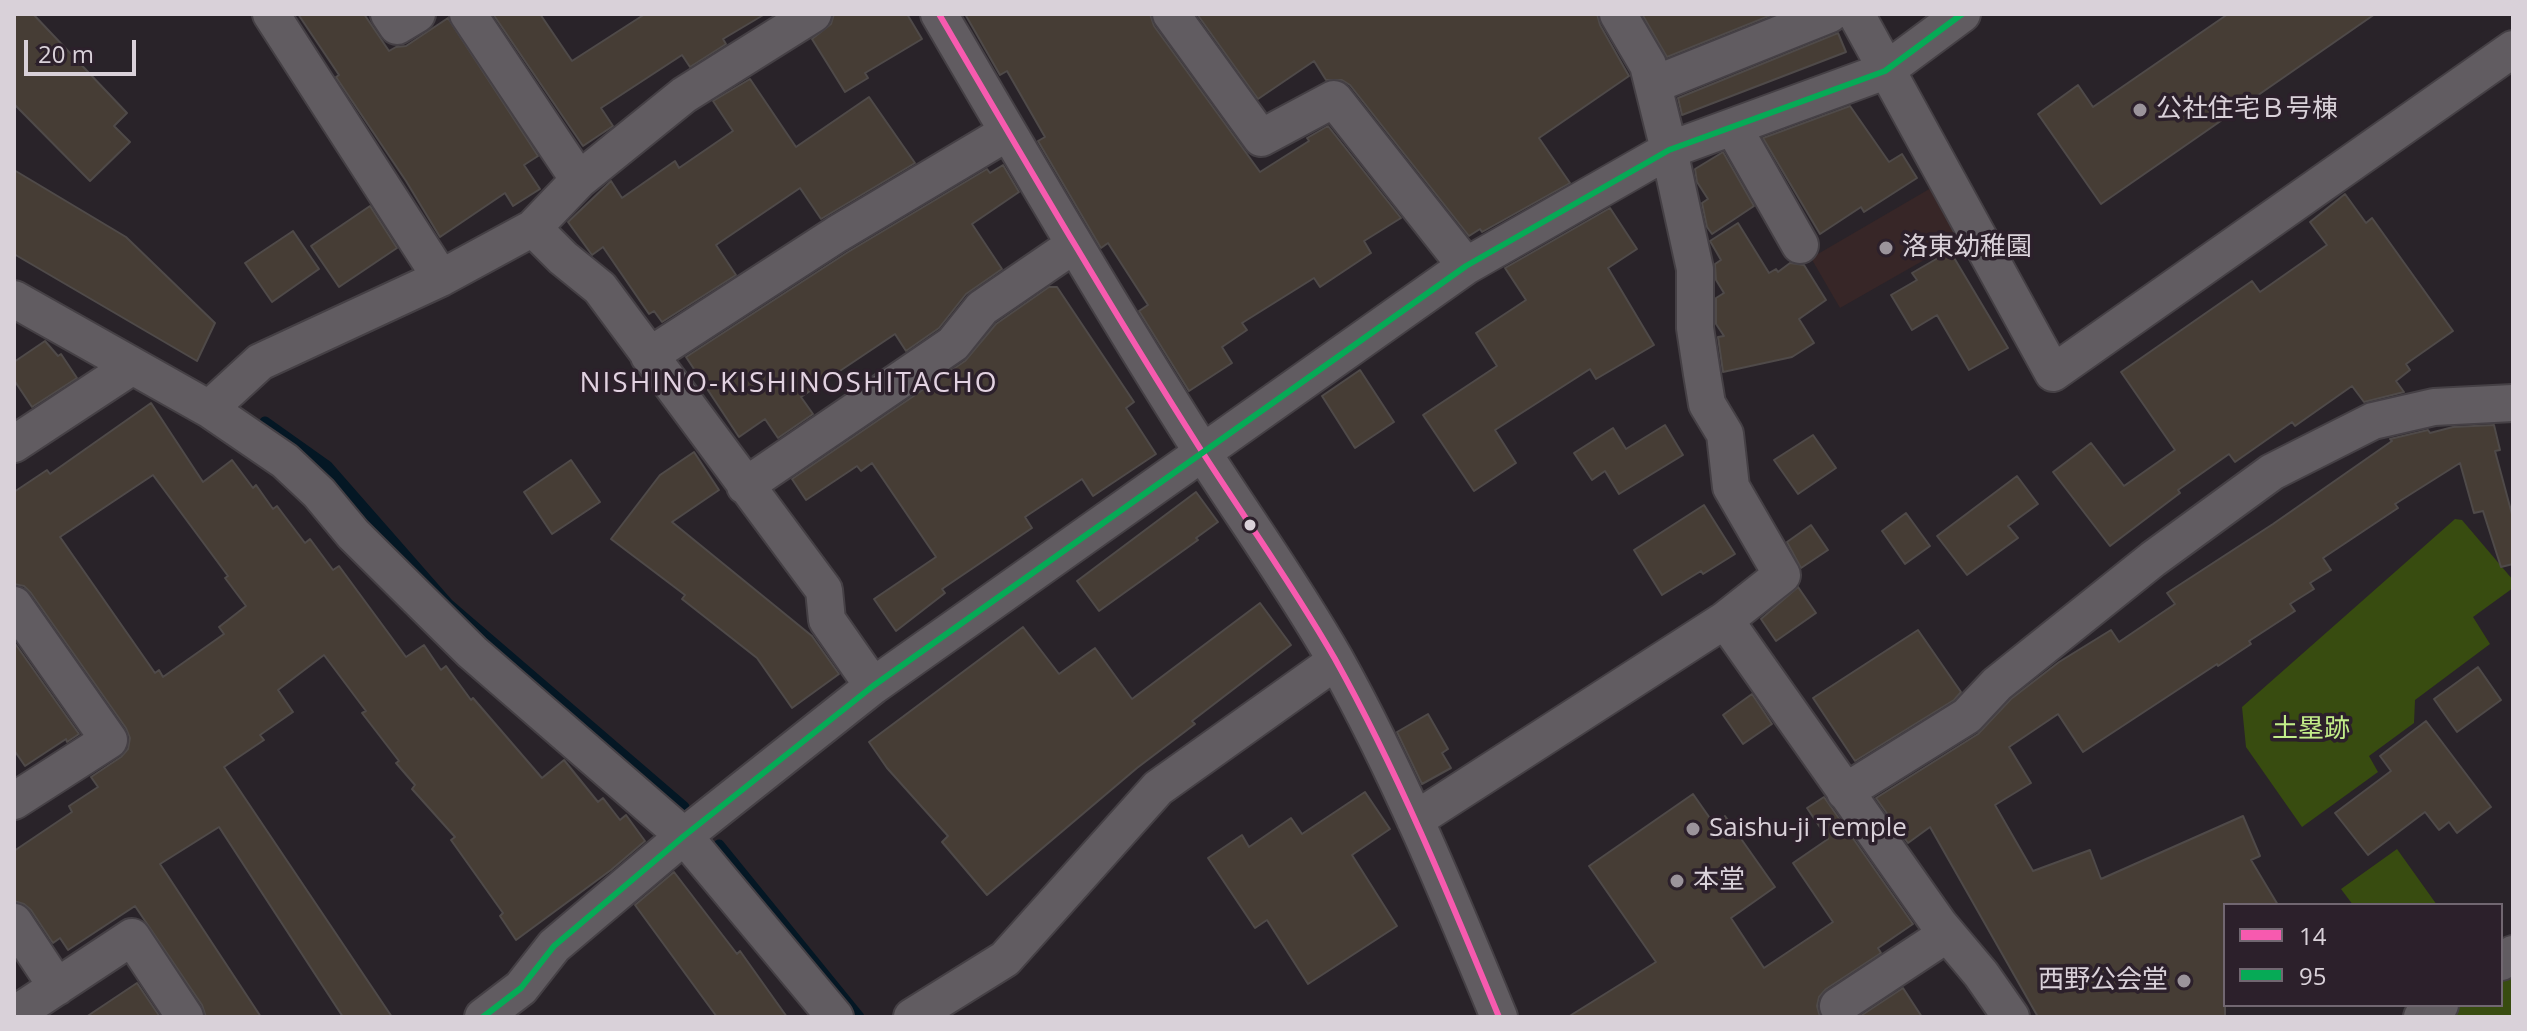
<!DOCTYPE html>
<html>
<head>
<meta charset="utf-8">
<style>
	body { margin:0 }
	#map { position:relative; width:2527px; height:1031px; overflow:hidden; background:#292329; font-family:"Open Sans",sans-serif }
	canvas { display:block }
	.frame { position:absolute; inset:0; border:16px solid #d9d1d9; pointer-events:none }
	.legend { position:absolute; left:2223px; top:903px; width:280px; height:104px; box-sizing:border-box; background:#2c202b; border:2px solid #716771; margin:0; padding:10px 14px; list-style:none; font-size:24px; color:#d9d1d9 }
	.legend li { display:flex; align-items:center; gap:16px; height:40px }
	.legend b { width:40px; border:2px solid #716771 }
	.scale { position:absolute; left:24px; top:40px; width:112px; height:36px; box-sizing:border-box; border:4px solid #d9d1d9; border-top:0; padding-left:10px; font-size:24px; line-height:28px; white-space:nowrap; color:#d9d1d9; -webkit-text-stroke:6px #2c202b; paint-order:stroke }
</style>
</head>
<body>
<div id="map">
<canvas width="2527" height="1031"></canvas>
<div class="frame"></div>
<ul class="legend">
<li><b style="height:10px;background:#f75aaf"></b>14</li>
<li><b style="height:10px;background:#06aa56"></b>95</li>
</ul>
<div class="scale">20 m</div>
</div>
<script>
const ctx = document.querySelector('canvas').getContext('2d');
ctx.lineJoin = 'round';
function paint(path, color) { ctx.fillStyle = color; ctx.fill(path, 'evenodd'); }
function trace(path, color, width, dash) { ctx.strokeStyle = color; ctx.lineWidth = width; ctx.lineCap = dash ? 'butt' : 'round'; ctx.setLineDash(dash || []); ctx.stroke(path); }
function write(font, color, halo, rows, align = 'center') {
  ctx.font = font + ' "Open Sans","Noto Sans JP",sans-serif'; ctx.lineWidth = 7; ctx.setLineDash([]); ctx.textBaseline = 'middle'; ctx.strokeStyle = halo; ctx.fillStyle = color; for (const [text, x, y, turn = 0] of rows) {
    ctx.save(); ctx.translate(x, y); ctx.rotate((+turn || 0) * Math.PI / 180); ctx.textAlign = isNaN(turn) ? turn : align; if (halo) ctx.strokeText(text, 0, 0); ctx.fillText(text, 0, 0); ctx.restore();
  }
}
paint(new Path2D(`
	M1931 188 1961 239 1840 308 1811 258Z`), '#372627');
paint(new Path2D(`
	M2455 519 2462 520 2513 580V588L2473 617 2490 644 2415 700 2414 723 2369 756 2378 772 2302 827 2246 747 2242 707Z
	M2397 849 2437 905H2353L2341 889Z
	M2506 973 2513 982V1017H2441L2458 1005H2501V976Z`), '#384c10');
trace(new Path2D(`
	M265 422 327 466 448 604 684 807
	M719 845 859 1017`), '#041724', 11);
const building = new Path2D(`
	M14 14H33L127 113 114 126 130 142 90 181 14 104Z
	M298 14H364L389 51 396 47 406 46 448 18 538 156 524 165 540 189 513 206 505 193 440 237 406 181 336 77 339 75Z
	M493 14H540L572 61 645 14H765L723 39 726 44 690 67 682 55 601 108 613 126 583 146Z
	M834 14H907L922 39 865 73 868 78 845 92 812 39 831 24Z
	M965 14H1150L1154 26 1260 172 1309 141 1307 138 1328 126 1401 218 1364 241 1371 253 1320 287 1314 278 1242 323 1247 330 1222 347 1232 363 1189 391 1139 311 1148 305 1108 243 1101 248 1038 141 1045 137 1007 71 1000 75Z
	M1197 14H1597L1600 25 1629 76 1539 138 1570 183 1482 232 1480 229 1469 236 1350 85 1342 80H1326L1314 61 1258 99Z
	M1642 14H1774L1667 57Z
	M2228 14H2375L2101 204 2038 114 2078 85 2093 107Z
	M1838 33 1846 52 1682 115 1678 98Z
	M750 79 796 147 869 97 915 163 821 219 800 188 716 245 736 275 662 322 654 311 649 314 603 247 592 255 568 222 611 181 622 198 675 161 679 168 733 131 713 101Z
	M1850 106 1889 162 1902 154 1917 178 1864 212 1861 207 1820 234 1763 138Z
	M1723 152 1754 206 1712 234 1707 227 1702 203 1708 199 1697 182 1695 169Z
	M1003 165 1019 192 972 224 1002 269 966 294 939 328 906 351 895 334 801 397 813 414 778 438 765 419 739 437 686 357 848 252 987 169 990 173Z
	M14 170 126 237 215 323 197 361 14 254Z
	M2345 194 2366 223 2372 218 2453 331 2406 364 2410 370 2396 381 2404 392 2364 402 2352 386 2295 426 2292 422 2235 462 2229 454 2178 490 2180 493 2110 546 2053 472 2091 443 2124 486 2175 450 2121 372 2252 281 2260 292 2327 245 2310 222Z
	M370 206 397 248 339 287 311 246Z
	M1610 208 1637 249 1608 268 1654 345 1596 379 1590 369 1495 430 1516 463 1474 491 1423 415 1497 366 1476 333 1526 300 1505 268Z
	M1738 223 1769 273 1776 269 1778 272 1790 263 1804 265 1826 300 1799 319 1814 343 1792 357 1723 372 1718 337 1724 336 1716 324V298L1724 293 1716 280 1715 264 1721 260 1710 241Z
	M293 231 319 269 272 302 245 263Z
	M1950 251 2008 348 1969 370 1937 315 1912 330 1891 295 1917 280 1912 273Z
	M1049 287H1057L1134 402 1126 408 1156 454 1093 496 1082 479 1025 517 1032 528 942 589 945 593 896 631 874 599 936 557 872 463 861 471 857 466 806 500 792 479 965 361 996 324Z
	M45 341 58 356 61 354 77 378 32 407 14 380V362Z
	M1360 370 1394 422 1355 448 1322 396Z
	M151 403 203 482 232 460 253 488 256 485 273 509 277 506 305 543 310 539 333 570 339 566 406 657 424 645 441 670 446 666 471 700 473 698 542 778 564 760 598 802 603 798 620 820 626 815 645 841 611 870 516 940 500 916 503 913 451 840 455 837 412 789 415 785 396 763 399 761 362 713 366 711 324 655 278 690 293 712 260 735 264 740 224 767 392 1017H343L219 827 160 864 261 1017H206L202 1005 135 906 68 950 60 938 53 943 31 910 24 904 14 901V851L72 812 69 806 98 787 91 777 121 757 128 749 130 738 126 728 31 593 24 586 14 584V492L47 470 50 474ZM153 475 228 576 225 578 246 606 219 627 224 634 163 677 159 670 155 673 60 537Z
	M1665 425 1683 455 1619 494 1605 471 1592 480 1574 453 1613 428 1626 449Z
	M2494 425 2500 450 2495 451 2513 518V564L2501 567 2483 511 2474 513 2460 463 2395 504 2398 508 2323 558 2331 570 2310 583 2314 589 2290 604 2295 611 2249 641 2251 644 2218 666 2217 664 2083 752 2058 714 2009 747 2031 783 1995 805 2033 871 2090 850 2101 879 2243 816 2260 856 2251 860 2278 905H2225V1017H2038L1930 827 1908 843 1876 798 1978 734 2011 699 2059 662 2111 630 2119 642 2175 604 2167 593 2273 524 2392 441 2390 439 2428 430 2430 433 2453 427Z
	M1813 435 1836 468 1798 494 1774 460Z
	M694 452 719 490 672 522 812 636 839 674 792 708 757 658 682 599 685 595 611 539 660 475Z
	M571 460 600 502 552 534 524 492Z
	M2017 476 2038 504 2008 526 2018 538 1967 575 1937 536Z
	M1196 492 1218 522 1196 538 1198 540 1099 611 1077 581Z
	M1704 505 1735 554 1703 574 1701 571 1662 595 1634 550Z
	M1906 513 1930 546 1905 564 1882 531Z
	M1811 525 1828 550 1801 568 1787 542Z
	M1798 587 1816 613 1776 641 1761 619Z
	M1260 603 1291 645 1192 721 1195 724 1137 768 987 895 942 842 948 836 887 768 869 742 1023 627 1059 674 1095 648 1132 699Z
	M1918 630 1961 692 1954 700 1855 761 1813 698Z
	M14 642 79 734 67 742 66 739 25 766 14 750Z
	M2478 667 2501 700 2457 732 2434 699Z
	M1752 694 1772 724 1743 744 1723 715Z
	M1428 714 1448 749 1442 753 1451 768 1422 784 1397 732Z
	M2426 721 2491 807 2457 833 2449 822 2439 830 2425 812 2368 855 2335 813 2391 771 2380 756Z
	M1365 792 1390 829 1352 855 1397 926 1308 984 1267 920 1255 928 1208 858 1242 835 1249 847 1291 818 1302 834Z
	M1693 794 1714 824 1725 816 1775 887 1731 918 1764 968 1833 922 1793 863 1828 839 1807 808 1824 797 1913 924 1878 948 1881 953 1826 989 1819 997 1817 1006 1820 1017H1568L1656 962 1589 866Z
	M674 872 737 954 740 951 787 1017H717L635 905Z
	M137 983 160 1017H86Z
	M1903 988 1922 1017H1859Z`);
paint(building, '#463d35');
trace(building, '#4f4a49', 2);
const minor = new Path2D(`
	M271 14 441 278
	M389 14 397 26 417 14
	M468 14 579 180
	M939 14C1025 161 1110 307 1201 450 1246 520 1294 587 1335 659 1399 774 1449 896 1499 1017
	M1171 14 1261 138 1334 99 1466 266
	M1856 14 2053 373 2513 49
	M1653 85 1830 14
	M1733 127 1800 245
	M533 228 563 258 600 288 824 590 827 620 873 686
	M14 299 209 409 285 461 319 493 353 534 472 652 684 836 835 1017
	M649 356 837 234 1008 132
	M209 409 260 362 441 278 533 228 579 180 684 95 813 14
	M14 444 131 367
	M745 486 953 344 982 308 1074 245
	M14 605 109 740 14 801
	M1725 620 1939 924 1981 974 2011 1017
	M1845 792 1967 716 1997 684 2153 559 2272 472 2373 421 2434 407 2513 403
	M1415 820 1725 620 1782 575 1731 487 1725 434 1707 404 1702 374 1695 328V269L1669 150 1648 65 1618 14
	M14 922 57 987
	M2501 962 2513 954
	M1838 1006 1947 934
	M14 1015 132 937 185 1017
	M483 1017 521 988 554 946 684 836 873 686 1466 266 1669 150 1885 71 1962 14
	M912 1017 1005 959 1158 788 1336 661
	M2422 1017 2440 1005`);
trace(minor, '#454045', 40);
trace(minor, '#615c61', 36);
trace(new Path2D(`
	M939 14C1025 161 1110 307 1201 450 1246 520 1294 587 1335 659 1399 774 1449 896 1499 1017`), '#f75aaf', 6);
trace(new Path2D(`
	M483 1017 521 988 554 946 684 836 873 686 1466 266 1669 150 1885 71 1962 14`), '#06aa56', 6);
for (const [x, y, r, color] of [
	[2140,110,8,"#9b949b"],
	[1886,248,8,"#9b949b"],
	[1250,525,7,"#d9d1d9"],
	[1693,829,8,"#9b949b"],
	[1677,881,8,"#9b949b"],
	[2184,981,8,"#9b949b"]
]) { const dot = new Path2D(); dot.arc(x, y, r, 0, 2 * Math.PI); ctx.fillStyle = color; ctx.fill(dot); trace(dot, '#2c202b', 3); }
write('26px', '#d9d1d9', '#2c202b', [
	["公社住宅Ｂ号棟",2156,110],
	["洛東幼稚園",1902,248],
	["Saishu-ji Temple",1709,829],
	["本堂",1693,881],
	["西野公会堂",2168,981,"right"]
], 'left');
write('26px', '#c2ed89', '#2c202b', [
	["土塁跡",2311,730]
]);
ctx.letterSpacing = '2px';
write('28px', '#e2d2e1', '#2c202b', [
	["NISHINO-KISHINOSHITACHO",789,384]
]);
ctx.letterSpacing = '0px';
</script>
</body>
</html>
